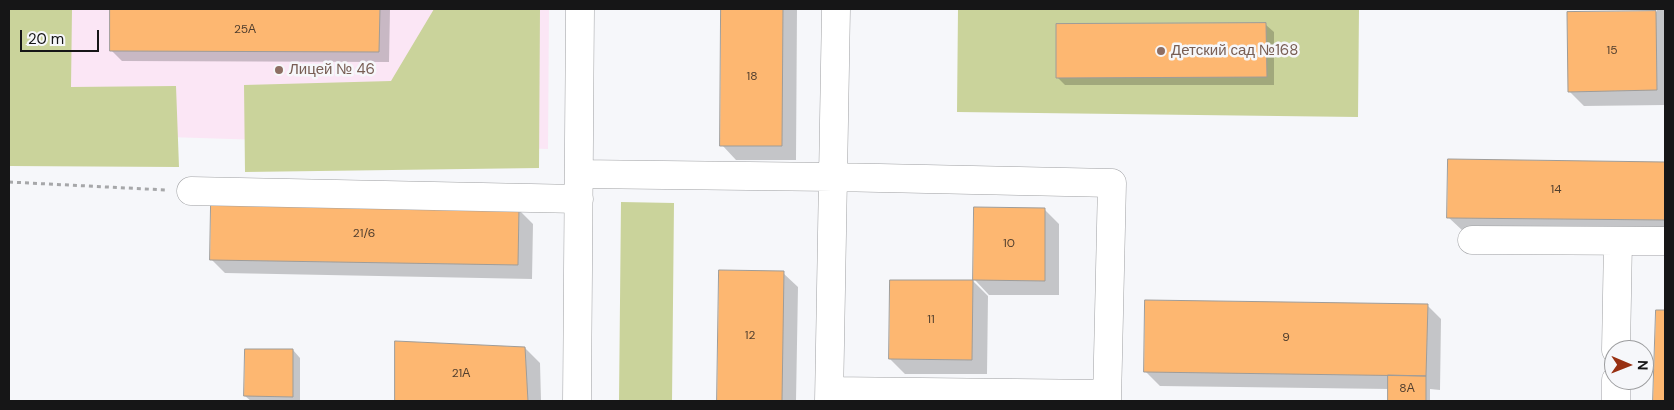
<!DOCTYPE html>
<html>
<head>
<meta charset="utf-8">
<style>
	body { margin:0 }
	#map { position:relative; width:1674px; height:410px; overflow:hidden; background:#f6f7fa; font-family:"DM Sans",sans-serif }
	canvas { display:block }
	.frame { position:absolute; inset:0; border:10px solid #161617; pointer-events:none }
	.north { position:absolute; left:1604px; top:340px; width:50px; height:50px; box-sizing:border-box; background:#f6f7fa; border:1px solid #9c9d9f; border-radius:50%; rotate:91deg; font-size:14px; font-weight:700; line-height:20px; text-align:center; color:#161617 }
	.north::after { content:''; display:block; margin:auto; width:18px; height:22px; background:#983012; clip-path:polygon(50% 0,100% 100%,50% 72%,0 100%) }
	.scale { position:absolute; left:20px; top:30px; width:79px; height:22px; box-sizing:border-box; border:2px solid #161617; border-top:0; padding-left:6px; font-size:15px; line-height:18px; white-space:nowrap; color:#161617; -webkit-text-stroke:4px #f6f7fa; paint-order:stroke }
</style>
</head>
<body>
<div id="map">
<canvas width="1674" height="410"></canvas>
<div class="frame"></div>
<div class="north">N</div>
<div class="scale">20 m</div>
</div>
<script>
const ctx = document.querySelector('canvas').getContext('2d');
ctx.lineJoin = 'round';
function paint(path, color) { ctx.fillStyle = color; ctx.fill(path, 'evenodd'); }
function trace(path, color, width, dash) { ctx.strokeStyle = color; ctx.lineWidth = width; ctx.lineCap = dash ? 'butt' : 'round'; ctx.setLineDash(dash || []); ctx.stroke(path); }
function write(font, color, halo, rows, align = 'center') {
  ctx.font = font + ' "DM Sans",sans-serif'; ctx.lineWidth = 5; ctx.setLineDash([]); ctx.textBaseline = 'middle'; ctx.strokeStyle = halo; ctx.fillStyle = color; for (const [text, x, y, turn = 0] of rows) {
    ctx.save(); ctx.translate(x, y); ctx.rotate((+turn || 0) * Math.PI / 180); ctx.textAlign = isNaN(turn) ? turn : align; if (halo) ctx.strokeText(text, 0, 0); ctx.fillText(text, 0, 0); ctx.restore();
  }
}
paint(new Path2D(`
	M9 9H549L548 149 9 132Z`), '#fbe6f5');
paint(new Path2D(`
	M9 9H72L71 87 176 86 179 167 9 166Z
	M434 9H540L539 168 245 172 244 85 391 81Z
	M958 9H1359L1358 117 957 112Z
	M621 202 674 203 672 401H619Z`), '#cad39b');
paint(new Path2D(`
	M112 9H390L389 62 122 61 111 50Z
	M723 9H797L796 160H736L722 145Z
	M1657 9H1665V105L1584 106 1569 91 1568 13 1657 12Z
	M1266 25 1274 32V85H1065L1057 77Z
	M1449 161 1665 163V234L1463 231 1448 217Z
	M1044 209 1059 224V295H989L975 280Z
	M519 210 533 224 532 279 225 273 211 259Z
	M720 272 783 273 798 287 796 401H718Z
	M973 281 988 296 987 374H905L890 359Z
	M1427 305 1441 319 1440 390 1430 389V401H1389V389L1160 386 1145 371Z
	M1657 311H1665V401H1654Z
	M396 343 525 348 540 363 541 401H396Z
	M293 350 300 358V401H251L245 396Z`), '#0003');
const building = new Path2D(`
	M110 9H380L379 52 110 51Z
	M721 9H783L782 146H720Z
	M1656 11 1657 90 1568 92 1567 12Z
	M1266 23 1267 77 1056 78V24Z
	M1448 159 1665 162V220L1447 218Z
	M211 203 519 209 518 265 210 260Z
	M974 207 1045 208V281L973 280Z
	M719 270 784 271 782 401H717Z
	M890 280H973L972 360 889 359Z
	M1145 300 1428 304 1426 376 1144 372Z
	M1656 310H1665V401H1653Z
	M395 341 525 347 528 401H395Z
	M245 349H293V397L244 396Z
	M1388 375 1426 376V401H1388Z`);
paint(building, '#fdb771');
trace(building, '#9e9c99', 1);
const minor = new Path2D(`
	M579 174 833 177 1112 183 1107 401
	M191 191 579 199
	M1472 240 1665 241
	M1616 350 1618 241
	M830 391 1107 394
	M577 401 580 9
	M829 401 836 9
	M1616 401V380`);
trace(minor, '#9fa0a3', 29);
trace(new Path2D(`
	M9 182 166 190`), '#a6a7a9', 3, [4, 4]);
trace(minor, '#fff', 28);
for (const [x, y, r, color] of [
	[1161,51,5,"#8d6e63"],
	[279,70,5,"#8d6e63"]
]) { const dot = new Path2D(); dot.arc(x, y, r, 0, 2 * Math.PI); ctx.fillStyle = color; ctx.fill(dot); trace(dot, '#f6f7fa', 2); }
write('12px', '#503e2e', null, [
	["25А",245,30],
	["15",1612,51],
	["18",752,77],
	["14",1556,190],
	["21/6",364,234],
	["10",1009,244],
	["11",931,320],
	["12",750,336],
	["9",1286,338],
	["21А",461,374],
	["8А",1407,389]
]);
write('15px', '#785e54', '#f6f7fa', [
	["Детский сад №168",1171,51],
	["Лицей № 46",289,70]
], 'left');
</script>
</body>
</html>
